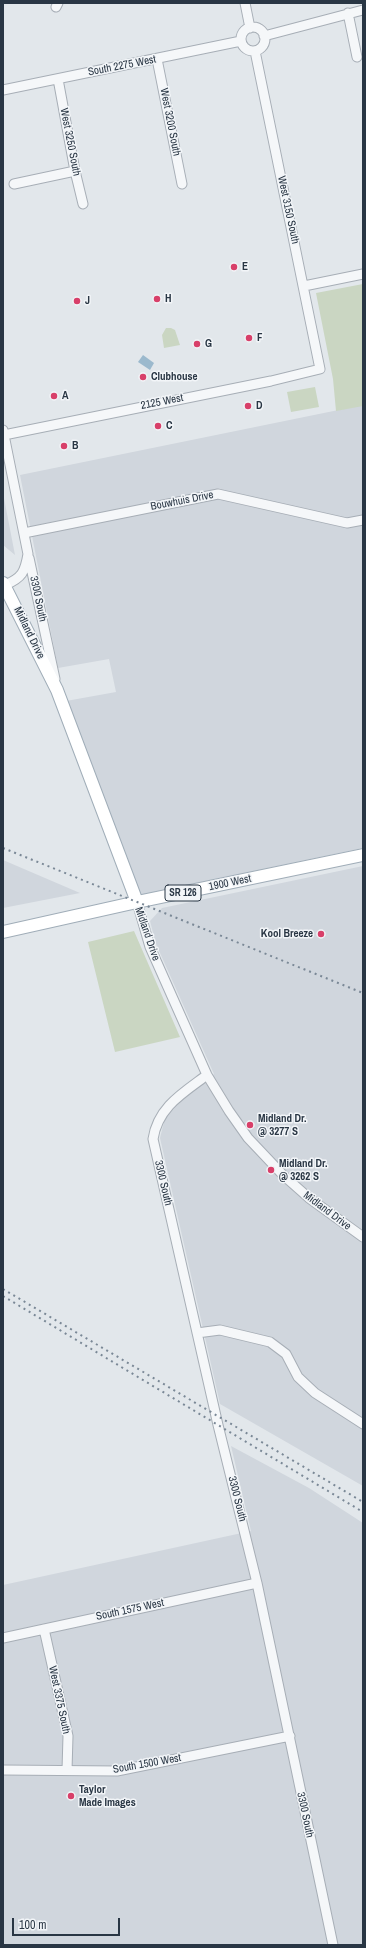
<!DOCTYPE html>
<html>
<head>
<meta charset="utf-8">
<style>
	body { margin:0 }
	#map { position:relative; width:366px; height:1948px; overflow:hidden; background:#e2e7eb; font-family:"Archivo Narrow",sans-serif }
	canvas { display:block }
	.frame { position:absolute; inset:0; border:4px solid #293644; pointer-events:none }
	.scale { position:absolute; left:12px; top:1918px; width:108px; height:18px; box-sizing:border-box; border:2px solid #293644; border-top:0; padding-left:5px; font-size:12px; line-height:14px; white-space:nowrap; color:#293644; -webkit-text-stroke:3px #f2f5f8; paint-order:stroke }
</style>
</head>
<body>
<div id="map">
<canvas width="366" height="1948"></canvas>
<div class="frame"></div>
<div class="scale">100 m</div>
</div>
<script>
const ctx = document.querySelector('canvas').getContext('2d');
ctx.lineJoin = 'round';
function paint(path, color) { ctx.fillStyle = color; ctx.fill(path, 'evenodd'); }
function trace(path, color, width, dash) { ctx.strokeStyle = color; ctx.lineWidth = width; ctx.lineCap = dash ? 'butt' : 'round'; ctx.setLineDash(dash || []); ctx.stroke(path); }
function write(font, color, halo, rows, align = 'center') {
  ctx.font = font + ' "Archivo Narrow",sans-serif'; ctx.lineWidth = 3; ctx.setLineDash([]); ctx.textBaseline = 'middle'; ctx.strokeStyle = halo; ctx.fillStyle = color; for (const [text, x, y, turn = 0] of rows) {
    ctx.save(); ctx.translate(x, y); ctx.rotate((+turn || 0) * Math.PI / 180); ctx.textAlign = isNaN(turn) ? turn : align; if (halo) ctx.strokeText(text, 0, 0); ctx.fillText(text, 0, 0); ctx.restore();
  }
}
paint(new Path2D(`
	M363 405V848L140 895 66 701 116 692 109 659 58 668 20 475Z
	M3 493 15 555 3 545Z
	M3 860 80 893 3 908Z
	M363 866V1486L220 1404 160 1138 165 1118 182 1100 214 1074 156 944 150 921 162 908Z
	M231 1446 309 1488 363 1523V1945H3V1585L251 1531Z`), '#d0d6dd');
paint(new Path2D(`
	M363 284V406L336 411 333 379 316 293Z
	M166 328H171L175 330 180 345 164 348 162 335Z
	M315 387 319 407 291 412 287 392Z
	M134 931 180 1037 115 1052 88 942Z`), '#cad6c2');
paint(new Path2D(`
	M143 355 154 363 150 370 138 362Z`), '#9bb9cd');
const minor = new Path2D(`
	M245 3 250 28
	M56 7 58 3
	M348 13 357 57
	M241 39a12 12 0 1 1 24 0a12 12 0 1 1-24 0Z
	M264 36 363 10
	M157 59 182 184
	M58 79 75 171 83 204
	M3 90 241 41
	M14 184 75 171
	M304 286 363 274
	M3 430 28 554C25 572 22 578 5 585
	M4 435 271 381 320 369 255 51
	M24 533 218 494 347 523 363 520
	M29 558 55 679
	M137 902 150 947 207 1075 229 1111 248 1138 283 1175 309 1198 363 1237
	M207 1075C183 1093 158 1107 153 1139L218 1425 257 1583 333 1945
	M197 1333 220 1330 270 1342 286 1354 298 1377 315 1393 363 1424
	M44 1629 68 1736 67 1770
	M3 1638 257 1583
	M3 1770 117 1771 290 1736`);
const major = new Path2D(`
	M3 583 57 690 137 902
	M3 932 137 902 363 855`);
trace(minor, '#a7aeb6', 11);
trace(major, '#a0adb8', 14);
trace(minor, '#f5f7f9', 9);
trace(major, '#fff', 12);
trace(new Path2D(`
	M3 848 363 993
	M3 1289 363 1502
	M3 1296 363 1512`), '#7a8896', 2, [2, 4]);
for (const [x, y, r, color] of [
	[234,267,4,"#d83f69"],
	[157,299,4,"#d83f69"],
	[77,301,4,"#d83f69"],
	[249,338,4,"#d83f69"],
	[197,344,4,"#d83f69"],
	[143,377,4,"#d83f69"],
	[54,396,4,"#d83f69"],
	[248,406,4,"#d83f69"],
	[158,426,4,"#d83f69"],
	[64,446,4,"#d83f69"],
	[321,934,4,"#d83f69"],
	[250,1125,4,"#d83f69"],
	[271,1170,4,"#d83f69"],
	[71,1796,4,"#d83f69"]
]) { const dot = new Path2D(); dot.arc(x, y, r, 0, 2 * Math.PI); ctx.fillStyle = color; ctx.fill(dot); trace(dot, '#f2f5f8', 1.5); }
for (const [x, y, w] of [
	[183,893,36]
]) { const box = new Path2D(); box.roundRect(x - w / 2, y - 8, w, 16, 3); ctx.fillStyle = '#f2f5f8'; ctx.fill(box); trace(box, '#293644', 1); }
write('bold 10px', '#293644', null, [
	["SR 126",183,893]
]);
write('11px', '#293644', '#f2f5f8', [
	["South 2275 West",122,66,-11],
	["West 3200 South",170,122,79],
	["West 3250 South",70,142,79],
	["West 3150 South",288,210,78],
	["2125 West",162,402,-11],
	["Bouwhuis Drive",182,501,-11],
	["3300 South",38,599,78],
	["Midland Drive",29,633,64],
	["1900 West",230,883,-12],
	["Midland Drive",147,934,71],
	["3300 South",163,1183,77],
	["Midland Drive",327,1211,37],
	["3300 South",237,1499,76],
	["South 1575 West",130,1610,-12],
	["West 3375 South",59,1700,78],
	["South 1500 West",147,1764,-10],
	["3300 South",305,1815,78]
]);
write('bold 11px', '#293644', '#f2f5f8', [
	["E",242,267],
	["H",165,299],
	["J",85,301],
	["F",257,338],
	["G",205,344],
	["Clubhouse",151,377],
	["A",62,396],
	["D",256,406],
	["C",166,426],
	["B",72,446],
	["Kool Breeze",313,934,"right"],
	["Midland Dr.",258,1119],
	["@ 3277 S",258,1132],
	["Midland Dr.",279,1164],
	["@ 3262 S",279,1177],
	["Taylor",79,1790],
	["Made Images",79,1803]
], 'left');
</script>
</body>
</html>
